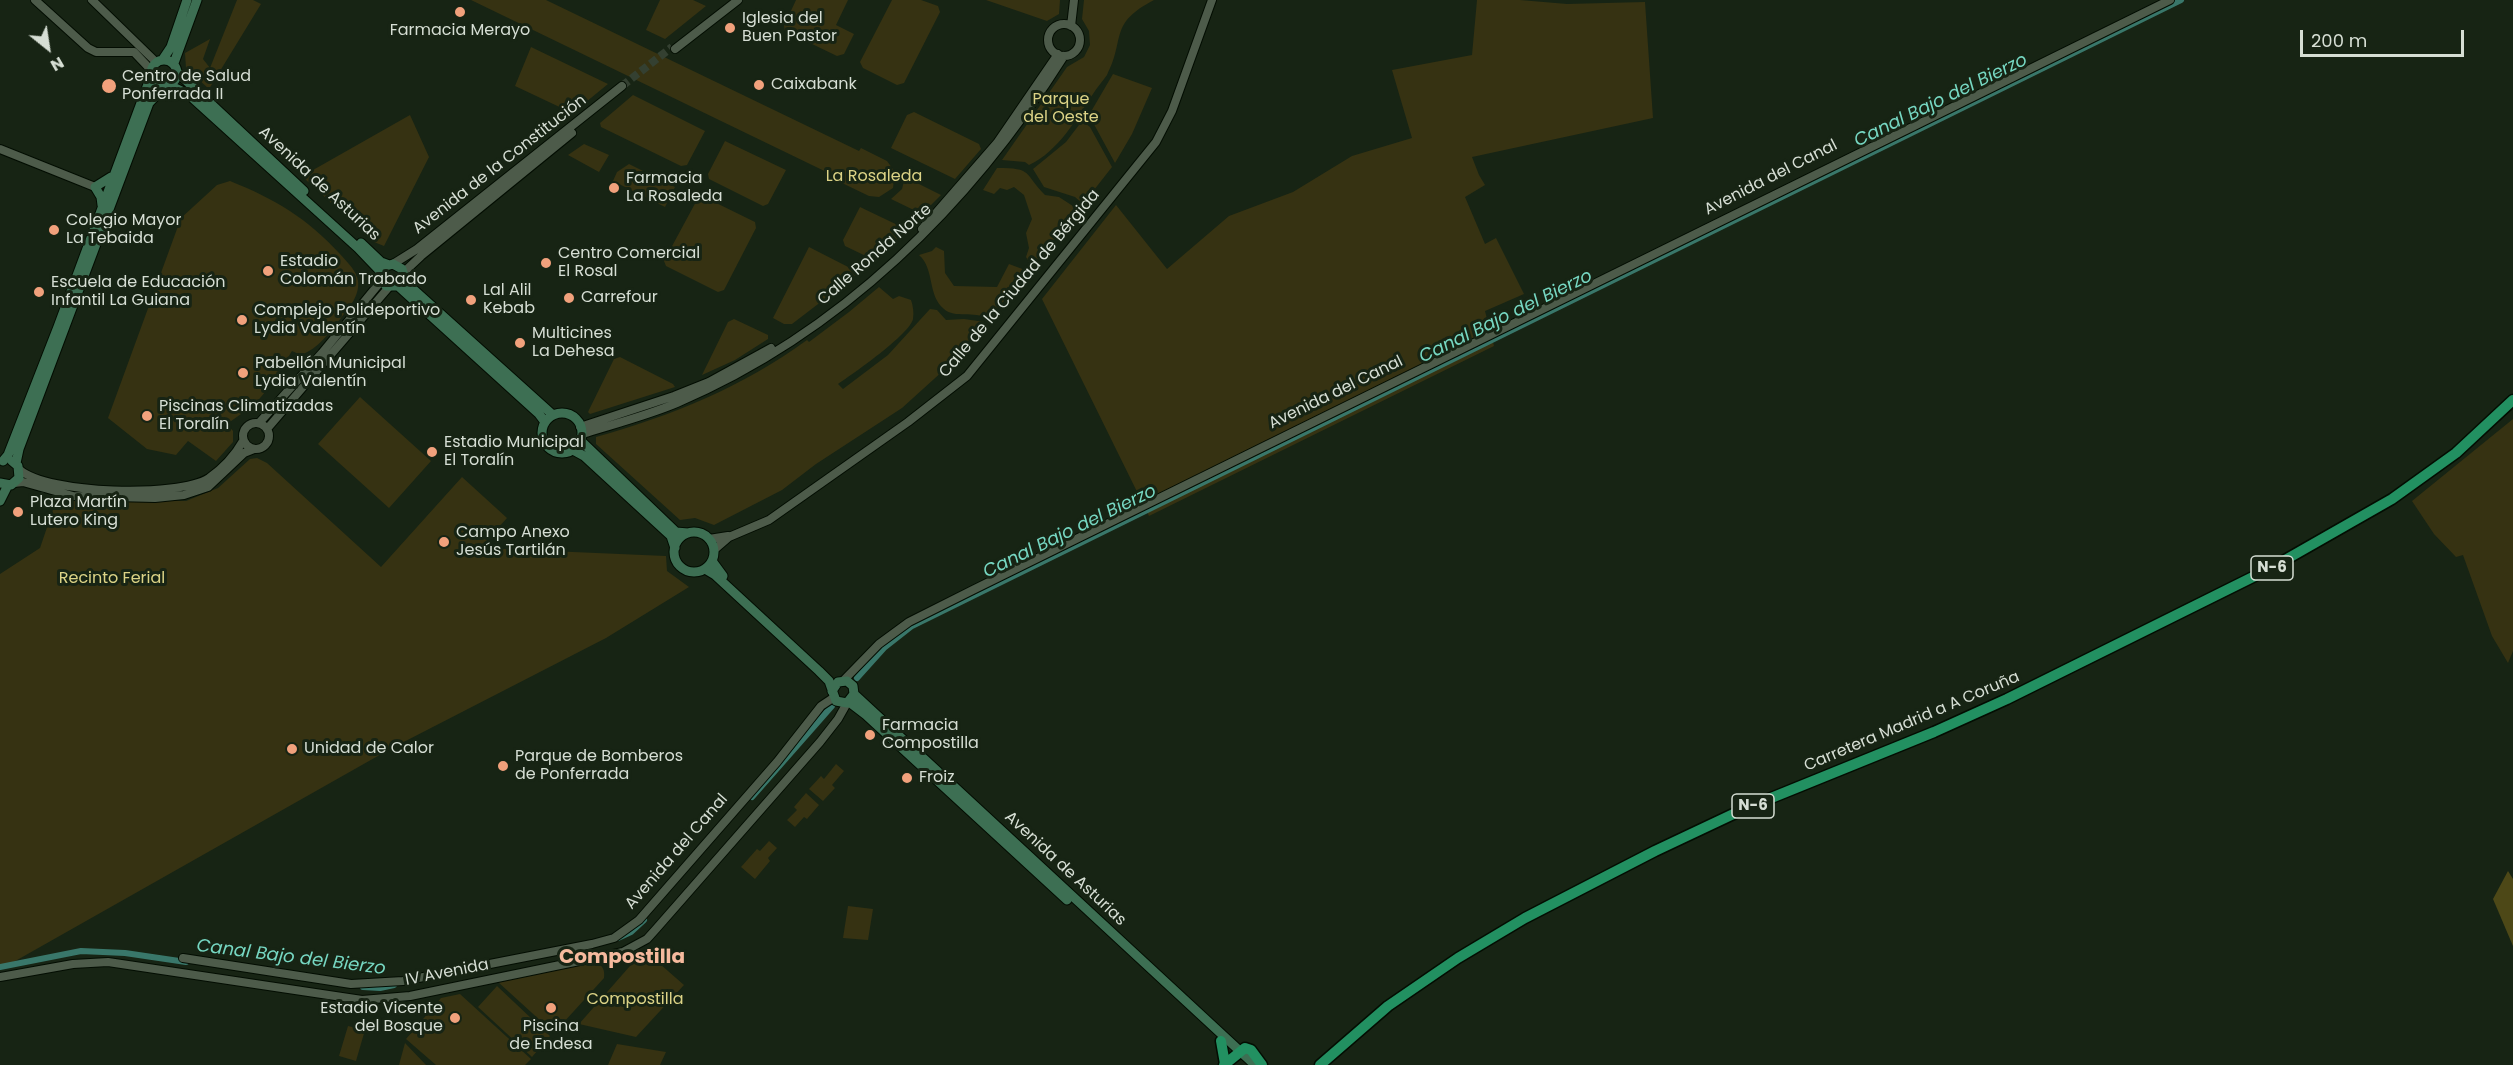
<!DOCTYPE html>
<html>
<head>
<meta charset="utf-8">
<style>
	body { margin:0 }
	#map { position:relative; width:2513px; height:1065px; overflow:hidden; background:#172414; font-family:Poppins,sans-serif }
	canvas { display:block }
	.north { position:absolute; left:18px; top:18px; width:60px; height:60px; -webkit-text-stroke:4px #172414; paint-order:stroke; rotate:150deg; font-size:16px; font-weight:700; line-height:24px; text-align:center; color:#d6ded4 }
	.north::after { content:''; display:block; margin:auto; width:21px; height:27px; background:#d6ded4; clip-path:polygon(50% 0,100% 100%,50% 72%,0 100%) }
	.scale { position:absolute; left:2300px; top:30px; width:164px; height:27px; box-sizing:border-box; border:3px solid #d6ded4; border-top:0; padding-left:8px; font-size:18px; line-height:21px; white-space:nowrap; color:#d6ded4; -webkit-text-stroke:4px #172414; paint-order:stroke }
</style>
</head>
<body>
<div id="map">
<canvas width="2513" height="1065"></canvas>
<div class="north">N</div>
<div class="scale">200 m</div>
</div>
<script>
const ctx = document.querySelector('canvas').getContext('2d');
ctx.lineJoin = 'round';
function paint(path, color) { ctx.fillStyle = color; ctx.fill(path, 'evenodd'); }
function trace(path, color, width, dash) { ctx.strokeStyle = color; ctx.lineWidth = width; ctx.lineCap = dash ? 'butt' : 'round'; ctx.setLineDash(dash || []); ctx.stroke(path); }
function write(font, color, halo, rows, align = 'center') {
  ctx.font = font + ' Poppins,sans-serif'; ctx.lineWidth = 6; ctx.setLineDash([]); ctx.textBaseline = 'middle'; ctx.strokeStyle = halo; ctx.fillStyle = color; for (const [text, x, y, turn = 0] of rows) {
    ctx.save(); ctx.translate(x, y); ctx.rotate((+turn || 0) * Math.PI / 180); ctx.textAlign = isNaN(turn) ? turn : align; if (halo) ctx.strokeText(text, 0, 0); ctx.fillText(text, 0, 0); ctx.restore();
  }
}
paint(new Path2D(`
	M237 0H253L261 4 209 89 186 68 185 53 210 39 203 59 210 68Z
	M471 0H546L859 151 861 148 887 161 895 172 893 188 879 197 869 196 842 183 843 180Z
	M660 0H693L706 6 665 39 646 30Z
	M796 0H848L836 25 854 34 844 54 837 56 785 31 784 26Z
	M892 0H921L938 6 940 12 904 83 897 85 863 68 860 62Z
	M986 0H1060L1059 14 1047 21Z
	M1084 0H1154C1108 24 1126 38 1107 75 1103 81 1097 87 1093 94 1076 119 1059 151 1029 165L1025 162 1002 160 1067 67 1084 57 1090 45 1089 31 1082 19Z
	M1477 0H1520L1567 4 1645 2 1653 118 1472 157 1479 175 1485 185 1465 197 1485 244 1496 238 1524 294 1485 311 1494 346 1149 516 1042 299 1116 205 1167 269 1229 216 1293 192 1352 156 1412 138 1392 70 1472 55Z
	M531 47 608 84 575 111H568L515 86Z
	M1113 74 1152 88 1132 134 1115 163 1089 115Z
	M633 95 705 131 687 165 681 166 601 127 600 123Z
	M914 112 979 144 981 149 955 179 891 148 907 115Z
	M410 115 429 157 384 246 374 242 305 179 306 174Z
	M1082 121 1090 127 1112 167 1083 204 1075 197 1044 187 1033 169 1066 142Z
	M725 141 786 170 768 204 763 206 709 179 708 174Z
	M584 144 609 155 599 172 568 155Z
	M629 164 675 187 665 207 613 181 617 172Z
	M997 168C1034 168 1023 173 1045 195L1059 197 1079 210 989 319C973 310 955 319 944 309 927 295 935 269 919 255L932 251 936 247 944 251 945 273 954 286 997 287 1009 264 1025 270 1029 262 1026 257 1029 248 1026 233 1032 219 1024 195 1014 187 1007 190 1000 188 994 194 983 190Z
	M905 177 941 195 922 214 891 199 902 189Z
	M230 181C275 199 307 218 340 254 347 262 357 271 358 281 360 295 349 308 341 318 329 333 319 348 301 355L292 351 271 385 255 404 227 424 233 431V442L216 461 188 441 176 455 147 449 108 418 181 218 217 185Z
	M702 196 755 222 756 228 724 290 718 292 666 266 664 261 698 198Z
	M860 207 908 230 877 257 870 258 845 246 843 240Z
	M809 247 856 271V275L792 324H784L773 318Z
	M879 287 893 299 899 296 911 300C913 306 914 312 913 319 910 334 853 374 838 384L843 389 888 355 930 309 937 310 946 320 964 319 985 322 955 360 902 408 816 464 782 490 714 525 695 518 680 520 596 444V437C671 416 743 387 807 340L809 342 849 312Z
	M734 319 768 335V339L735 360 702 375 728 322Z
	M620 357 673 384 675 387 590 414 588 412 614 359Z
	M360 397 431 461 389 508 318 444Z
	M2513 419V651L2508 663 2492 636 2463 555 2456 557 2434 534 2412 501Z
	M257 458 267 463 381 567 462 477 507 518 480 548 666 556 667 571 689 587 606 638 392 748 10 964 0 965V574L40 548 57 498 186 501 218 488 250 459Z
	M836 764 844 771 832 785 835 788 823 801 809 789 821 776 824 779Z
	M806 793 819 805 807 819 804 817 795 827 787 820 797 810 794 807Z
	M769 841 777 848 768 858 770 861 755 879 741 867 757 849 760 851Z
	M848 906 873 909 868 940 843 938Z
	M644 950 684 985 636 1037 579 1024Z
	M596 962C603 966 605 970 604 978L554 1033 498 982Z
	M497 986 550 1036 532 1057 478 1007Z
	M460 994 531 1059 525 1065H436L406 1039 441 998Z
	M348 1026 365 1030 356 1061 339 1056Z
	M405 1043 426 1065H399Z
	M617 1044 666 1052 660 1065H608Z`), '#363212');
paint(new Path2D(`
	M2508 871 2513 879V946L2493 899Z`), '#4d4817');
trace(new Path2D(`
	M857 678 884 648 912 626 2181 0
	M752 797 832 706
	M618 938 631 932 644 920
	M0 967 81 951 125 953 186 962
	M363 987 380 988 394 985`), '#39776a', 6);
trace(new Path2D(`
	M622 86 672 47`), '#344031', 8, [8, 4]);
const tertiary = new Path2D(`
	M35 0 88 48 96 52H134L151 70
	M92 0 156 62
	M1048 40a16 16 0 1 1 32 0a16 16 0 1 1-32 0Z
	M1071 26 1074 0
	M675 49 738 0
	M0 149 95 187
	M922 229 997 143 1058 54
	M393 264 417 249 622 86
	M404 272 421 256 572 133
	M243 436a13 13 0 1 1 26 0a13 13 0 1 1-26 0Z
	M259 423 322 353 382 280
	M580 427 674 396 709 382 771 348
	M267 429 389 287
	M582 434C614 424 646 416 677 403 841 333 970 205 1064 56
	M20 470C48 494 178 498 209 478 222 469 235 455 243 441
	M14 483 23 482 73 496 155 498 184 495 208 487 244 453 254 449
	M709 539 728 536
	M714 550 729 537 769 520 908 422 967 376 1156 142 1172 111 1212 0
	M843 681 879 644 909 622C1328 412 1749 206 2170 0
	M183 958 351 984 403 981 592 944 614 938 639 920 777 762 821 706 833 698
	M0 977 73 964 108 962 362 1000 410 996 623 952 647 939 656 929 820 742 838 719 847 703`);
const secondary = new Path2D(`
	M163 59 171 47 187 0
	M151 73a13 13 0 1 1 26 0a13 13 0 1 1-26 0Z
	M174 63 197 0
	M178 73 304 191
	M169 85 188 94 358 248 379 270 382 280 386 286H398L404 276 402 269 393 264 386 266 381 274
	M102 205 101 197 95 187 111 177
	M361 243 381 262 389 265
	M403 280 553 415
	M398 286 539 414 545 422
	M542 433a20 20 0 1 1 40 0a20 20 0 1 1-40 0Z
	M580 440 676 532 688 533
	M573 450 584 456 671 536 675 548
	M3 461 8 455 58 327 151 76
	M16 463 19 449 149 103 165 86
	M0 483 11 485 19 478 18 466 12 461
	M0 501 8 485
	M674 552a20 20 0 1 1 40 0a20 20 0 1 1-40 0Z
	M712 561 723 576
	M705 569 715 575 819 671 829 681 836 701 847 703 854 694 853 686 847 681 838 682 832 691
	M854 694 1255 1065
	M849 702 866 715 1067 900`);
const trunk = new Path2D(`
	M1221 1041 1225 1064
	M1224 1065 1245 1048 1251 1050 1262 1065
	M1320 1065 1388 1006 1458 958 1525 918 1655 851 1744 809 1934 732 2007 699 2271 568 2392 499 2456 453 2513 400`);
trace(tertiary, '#030d02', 10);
trace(secondary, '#030d02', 11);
trace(trunk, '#030d02', 13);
trace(tertiary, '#4d5b4a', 8);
trace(secondary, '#3d6f53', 9);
trace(trunk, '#229061', 10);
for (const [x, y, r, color] of [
	[460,12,6,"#f1a17c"],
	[730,28,6,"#f1a17c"],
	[759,85,6,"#f1a17c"],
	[109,86,8,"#f1a17c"],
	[614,188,6,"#f1a17c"],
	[54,230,6,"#f1a17c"],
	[546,263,6,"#f1a17c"],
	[268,271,6,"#f1a17c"],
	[39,292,6,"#f1a17c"],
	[569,298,6,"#f1a17c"],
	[471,300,6,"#f1a17c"],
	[242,320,6,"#f1a17c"],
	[520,343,6,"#f1a17c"],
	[243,373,6,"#f1a17c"],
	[147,416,6,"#f1a17c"],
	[432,452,6,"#f1a17c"],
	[18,512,6,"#f1a17c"],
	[444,542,6,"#f1a17c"],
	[870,735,6,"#f1a17c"],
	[292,749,6,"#f1a17c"],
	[503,766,6,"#f1a17c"],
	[907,778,6,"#f1a17c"],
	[551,1008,6,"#f1a17c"],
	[455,1018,6,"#f1a17c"]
]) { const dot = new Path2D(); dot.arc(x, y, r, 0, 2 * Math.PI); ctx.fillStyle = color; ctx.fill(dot); trace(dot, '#172414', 2); }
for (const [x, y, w] of [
	[2272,568,42],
	[1753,806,42]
]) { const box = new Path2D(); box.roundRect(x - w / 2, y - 12, w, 24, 4.5); ctx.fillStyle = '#172414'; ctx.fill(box); trace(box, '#d6ded4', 1.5); }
write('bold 15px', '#d6ded4', null, [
	["N-6",2272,568],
	["N-6",1753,806]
]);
write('16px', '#d6ded4', '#172414', [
	["Iglesia del",742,19],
	["Buen Pastor",742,37],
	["Farmacia Merayo",460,31,"center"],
	["Centro de Salud",122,77],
	["Ponferrada II",122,95],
	["Caixabank",771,85],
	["Farmacia",626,179],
	["La Rosaleda",626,197],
	["Colegio Mayor",66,221],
	["La Tebaida",66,239],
	["Centro Comercial",558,254],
	["El Rosal",558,272],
	["Estadio",280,262],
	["Colomán Trabado",280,280],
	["Escuela de Educación",51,283],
	["Infantil La Guiana",51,301],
	["Lal Alil",483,291],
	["Kebab",483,309],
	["Carrefour",581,298],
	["Complejo Polideportivo",254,311],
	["Lydia Valentín",254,329],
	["Multicines",532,334],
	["La Dehesa",532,352],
	["Pabellón Municipal",255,364],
	["Lydia Valentín",255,382],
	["Piscinas Climatizadas",159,407],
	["El Toralín",159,425],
	["Estadio Municipal",444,443],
	["El Toralín",444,461],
	["Plaza Martín",30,503],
	["Lutero King",30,521],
	["Campo Anexo",456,533],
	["Jesús Tartilán",456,551],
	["Farmacia",882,726],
	["Compostilla",882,744],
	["Unidad de Calor",304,749],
	["Parque de Bomberos",515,757],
	["de Ponferrada",515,775],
	["Froiz",919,778],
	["Estadio Vicente",443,1009,"right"],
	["del Bosque",443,1027,"right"],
	["Piscina",551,1027,"center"],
	["de Endesa",551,1045,"center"]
], 'left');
write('16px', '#dcd386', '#172414', [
	["Parque",1061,100],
	["del Oeste",1061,118],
	["La Rosaleda",874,177],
	["Recinto Ferial",112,579],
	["Compostilla",635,1000]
]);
write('16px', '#d6ded4', '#172414', [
	["Avenida de la Constitución",500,165,-38],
	["Avenida del Canal",1771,178,-27],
	["Avenida de Asturias",319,184,43],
	["Calle Ronda Norte",875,255,-41],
	["Calle de la Ciudad de Bérgida",1020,284,-50],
	["Avenida del Canal",1336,393,-26],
	["Carretera Madrid a A Coruña",1912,722,-23],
	["Avenida del Canal",677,852,-49],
	["Avenida de Asturias",1065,869,43],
	["IV Avenida",447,973,-11]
]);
write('italic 18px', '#76d7c2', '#172414', [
	["Canal Bajo del Bierzo",1941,101,-26],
	["Canal Bajo del Bierzo",1506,317,-26],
	["Canal Bajo del Bierzo",1070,532,-26],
	["Canal Bajo del Bierzo",291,958,7]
]);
write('bold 20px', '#f6ba9e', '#172414', [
	["Compostilla",622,958]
]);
</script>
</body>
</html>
